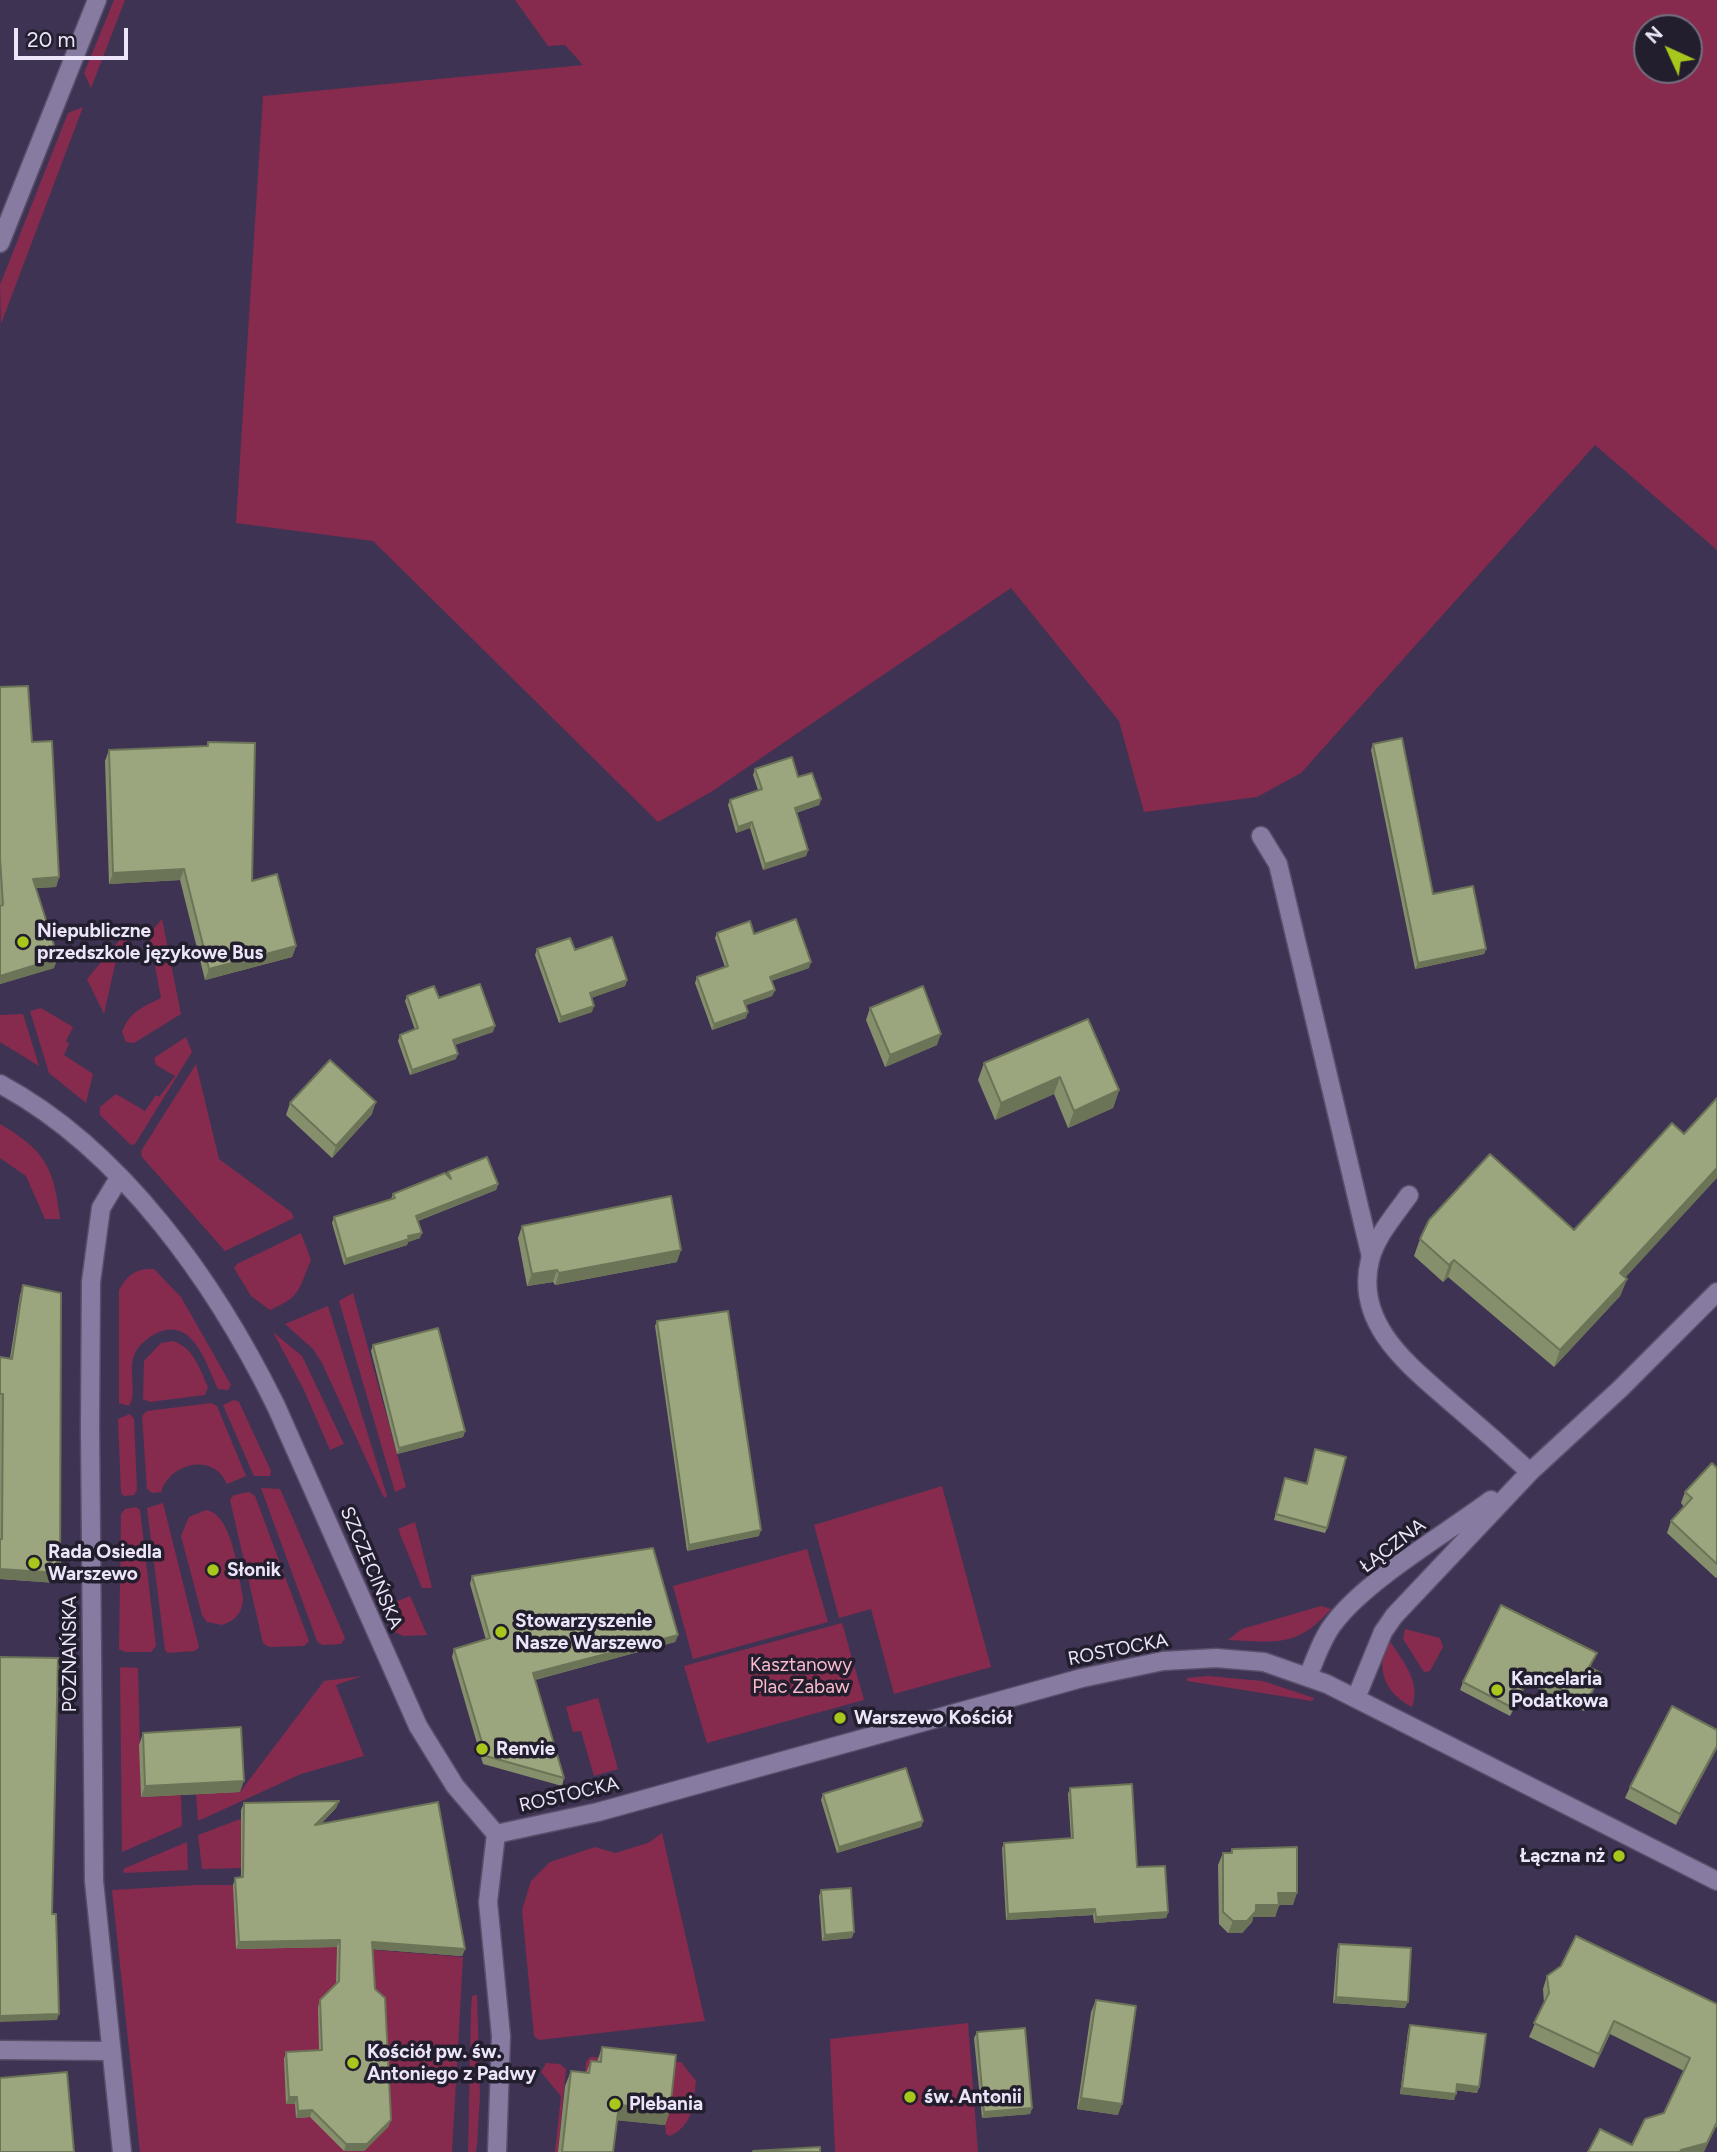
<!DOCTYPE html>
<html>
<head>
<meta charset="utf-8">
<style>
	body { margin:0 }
	#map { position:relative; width:1717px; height:2152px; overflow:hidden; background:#3f3353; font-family:Figtree,sans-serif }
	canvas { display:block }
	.north { position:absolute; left:1633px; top:14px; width:70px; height:70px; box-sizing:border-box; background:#231e2d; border:2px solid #736e7f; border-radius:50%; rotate:315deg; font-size:19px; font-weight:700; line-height:28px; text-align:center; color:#ece5fa }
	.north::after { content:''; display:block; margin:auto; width:24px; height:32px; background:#a8c71c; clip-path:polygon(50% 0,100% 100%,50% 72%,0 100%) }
	.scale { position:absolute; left:14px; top:28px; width:114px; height:32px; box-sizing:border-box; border:4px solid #ece5fa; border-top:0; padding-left:9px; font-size:21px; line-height:24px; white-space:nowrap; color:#ece5fa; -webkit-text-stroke:5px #231e2d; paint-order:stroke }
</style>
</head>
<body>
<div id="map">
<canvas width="1717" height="2152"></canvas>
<div class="north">N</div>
<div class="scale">20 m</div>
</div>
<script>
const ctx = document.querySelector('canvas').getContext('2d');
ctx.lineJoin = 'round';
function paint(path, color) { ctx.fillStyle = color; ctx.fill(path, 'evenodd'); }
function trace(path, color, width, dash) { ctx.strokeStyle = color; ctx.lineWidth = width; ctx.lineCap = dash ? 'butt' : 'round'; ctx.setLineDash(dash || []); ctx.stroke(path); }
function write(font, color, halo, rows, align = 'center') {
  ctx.font = font + ' Figtree,sans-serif'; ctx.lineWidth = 7; ctx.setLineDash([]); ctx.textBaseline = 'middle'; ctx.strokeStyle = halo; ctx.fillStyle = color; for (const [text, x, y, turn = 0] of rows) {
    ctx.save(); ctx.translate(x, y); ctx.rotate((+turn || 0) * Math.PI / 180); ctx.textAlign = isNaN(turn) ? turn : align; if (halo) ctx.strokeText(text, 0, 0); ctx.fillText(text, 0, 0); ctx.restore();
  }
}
paint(new Path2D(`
	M114 0H125L91 88 84 73Z
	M515 0H1717V550L1595 445 1301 773 1257 797 1144 812 1119 721 1011 588 711 792 658 822 373 541 236 523 263 96 583 65 565 45 548 46ZM1647 28H1689V70H1647Z
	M83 107 1 324 0 285 68 113Z
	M162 919 181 1014 134 1043 126 1042 122 1032C129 1012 143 1007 161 998L149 934Z
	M134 923 136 926 116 960 104 1014 87 979Z
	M41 1008 73 1027 66 1041 69 1044 64 1055 93 1074 86 1103 49 1073 30 1011Z
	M23 1014 39 1066 0 1042V1015Z
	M186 1037 192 1052 135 1144 131 1145 100 1115V1107L116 1094 145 1111 156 1095 159 1097 175 1076 156 1065 154 1058Z
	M196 1064 219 1159 291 1212 294 1218 225 1251 142 1157 141 1151Z
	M0 1124C46 1151 54 1168 60 1219H45L26 1176 0 1158Z
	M301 1233 311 1260C298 1290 302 1296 270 1310L251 1296 234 1268 237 1264Z
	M154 1269 181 1297 231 1385 228 1390 218 1389C207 1366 194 1318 159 1332 150 1336 139 1344 135 1353 127 1370 138 1392 129 1406L119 1403V1290C127 1275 136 1268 154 1269Z
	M353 1293 406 1487 395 1492 339 1301Z
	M328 1306 387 1496 384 1498 322 1363 313 1349 285 1324Z
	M273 1332 302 1356 344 1444 330 1450 304 1390Z
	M173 1341C194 1348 199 1368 208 1387L205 1395 150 1402 143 1399 144 1361 161 1343Z
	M234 1400 239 1402 271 1471 270 1476H254L223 1405Z
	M211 1403 217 1406 246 1476 227 1484C213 1452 170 1463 161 1492L152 1493 147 1489 142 1416 147 1411Z
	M130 1414 134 1419 137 1490 134 1495 124 1496 121 1493 118 1419Z
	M942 1486 991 1667 894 1694 871 1609 839 1618 814 1525Z
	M261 1488 280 1489 345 1638 341 1644 322 1645 317 1641Z
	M249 1492 255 1496 309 1641 304 1646 269 1647 263 1643 230 1500 234 1495Z
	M163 1503 199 1647 195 1651 168 1653 165 1650 147 1508Z
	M136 1507 140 1510 156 1646 151 1652H125L119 1649 121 1514 125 1509Z
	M206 1510C233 1514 238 1575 243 1597 243 1612 236 1620 222 1625L207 1622 202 1615 181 1536 189 1517Z
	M415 1522 432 1588H422L398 1529Z
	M807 1549 828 1622 693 1659 673 1586Z
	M410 1596 427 1635 404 1636 394 1632 383 1607Z
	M1321 1606 1331 1609C1297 1648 1276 1642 1228 1640L1242 1629Z
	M842 1623 864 1700 707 1743 684 1666Z
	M1405 1629 1440 1638 1443 1647 1430 1671 1424 1672 1403 1639Z
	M1387 1637C1401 1659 1422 1681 1412 1707 1382 1691 1377 1668 1387 1637Z
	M120 1667 138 1668 141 1797 181 1795 182 1826 122 1852Z
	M362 1676 336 1685 364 1756 301 1774 198 1821 196 1794 240 1792 324 1681Z
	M1207 1676 1263 1681 1314 1698 1312 1701 1187 1681V1678Z
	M598 1698 618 1769 594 1776 581 1731 573 1732 566 1707Z
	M267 1809 241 1830V1868L202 1869 198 1835Z
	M662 1833 705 2021 539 2040 534 2036 522 1910 531 1881 550 1862 595 1847 615 1853 648 1843Z
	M187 1842 188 1870 124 1873 123 1869Z
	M197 1885H233L266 1947H338L463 1957 452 2152H140L112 1890Z
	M477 1995 480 2095 477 2145 476 2152H468L471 2011 472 1996Z
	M968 2023 978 2152H835L830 2039Z
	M590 2057 681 2062 696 2081C693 2105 694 2124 670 2136L666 2134 665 2125 585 2076 586 2062Z
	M546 2063 560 2064 566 2069 558 2152H555L561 2096 541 2072Z`), '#862b4d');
const minor = new Path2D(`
	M0 243 97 0
	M1261 836 1278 864 1371 1257
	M0 1084C123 1150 216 1284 276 1406L418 1726 455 1786 496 1834
	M119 1178 101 1208 91 1282 90 1427 94 1881 122 2152
	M1409 1195C1395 1215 1376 1236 1370 1260 1354 1325 1410 1366 1453 1404 1479 1426 1505 1449 1530 1472
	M0 2050 111 2051`);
const tertiary = new Path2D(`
	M1308 1676C1316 1658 1322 1638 1334 1623 1366 1580 1447 1533 1491 1500
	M1356 1698 1383 1632 1394 1616 1530 1472 1620 1389 1717 1292
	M497 2152 501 2036 488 1902 496 1834 598 1812 1082 1678 1163 1661 1216 1658 1264 1662 1327 1684 1717 1881`);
trace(minor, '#594f6a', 21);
trace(tertiary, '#594f6a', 21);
trace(minor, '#887ba1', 18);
trace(tertiary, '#887ba1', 18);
paint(new Path2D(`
	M0 687 32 742 59 877 56 887 36 888 54 968 0 984Z
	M208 742 252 881 296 946 292 957 205 980 180 880 109 884 105 761 109 750 207 746Z
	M1373 744 1433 894 1486 949 1484 954 1415 969 1371 750Z
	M755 769 798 777 821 799 819 805 796 813 808 850 806 856 763 870 750 828 736 833 728 805 730 800 758 790 753 775Z
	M717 933 754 934 809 968 771 981 775 990 772 996 746 1005V1018L712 1030 695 983 697 977 725 967 715 938Z
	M537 949 627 980 625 986 591 998 592 1012 559 1023 535 955Z
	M407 996 439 998 493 1032 455 1045 456 1059 410 1075 398 1041 400 1035 415 1030 405 1001Z
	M870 1008 937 1045 885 1067 866 1020Z
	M1088 1019 1119 1090 1113 1108 1068 1128 1054 1094 995 1120 978 1080 984 1063Z
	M290 1103 372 1114 332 1158 286 1115Z
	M448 1172 498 1184 496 1190 418 1221 420 1238 408 1242 407 1245 344 1265 332 1223 334 1217 391 1199 393 1194 447 1175Z
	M522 1226 677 1262 555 1285 553 1282 527 1286 518 1238Z
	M1574 1230 1627 1279 1620 1296 1554 1367 1448 1277 1443 1282 1414 1256 1420 1239Z
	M23 1285 57 1583 0 1579V1357L10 1358 20 1295Z
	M657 1321 759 1536 687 1551 655 1326Z
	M373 1345 465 1431 463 1437 397 1454 371 1351Z
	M1315 1449 1327 1528 1325 1533 1274 1520 1285 1478 1306 1484Z
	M1717 1468V1577L1716 1578 1667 1533 1671 1521 1684 1507 1681 1503 1685 1492Z
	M472 1576 678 1635 675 1642 535 1680 564 1778 562 1786 483 1764 452 1657 454 1649 486 1640 470 1584Z
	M1593 1661 1590 1668 1601 1673 1584 1711 1527 1683 1510 1716 1460 1690 1463 1682Z
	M1717 1730 1676 1825 1625 1798 1630 1787Z
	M143 1733 240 1792 141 1797 139 1745Z
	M1070 1788 1137 1867 1168 1912 1166 1918 1094 1923 1093 1915 1006 1920 1002 1848 1004 1843 1071 1839 1068 1794Z
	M823 1794 923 1821 921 1827 837 1853 821 1800Z
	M339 1801 336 1808 321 1824 465 1949 462 1956 372 1949 375 1989 391 2120 388 2127 364 2151H344L310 2117 296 2118 295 2104H286L284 2059 286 2052 319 2050 318 2007 320 2000 336 1984 337 1947 236 1949 233 1885 235 1878 241 1877V1810L244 1803Z
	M1232 1849 1293 1905H1279L1275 1917H1253L1252 1922 1242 1933H1228L1219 1924 1218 1865 1223 1853H1230Z
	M821 1890 852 1938 822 1941 819 1896Z
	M1339 1944 1405 2008 1333 2003 1337 1950Z
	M1547 1976 1717 2004V2127L1632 2145 1664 2113 1684 2071 1610 2034 1594 2068 1529 2037 1544 2003 1543 1989Z
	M1096 2000 1118 2115 1077 2109 1091 2012Z
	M1410 2025 1479 2087 1477 2093 1456 2090 1454 2100 1400 2094 1408 2031Z
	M977 2032 1032 2108 1030 2114 982 2118 974 2038Z
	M602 2047 670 2110 665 2125 617 2120 613 2152H558L565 2086 571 2071 586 2073 591 2061 597 2062Z`), '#858f6c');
paint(new Path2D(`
	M821 799 819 805 792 814 795 808Z
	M752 822 750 828 736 833 738 827Z
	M808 850 806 856 763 870 765 864Z
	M184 869 180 880 109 884 113 873Z
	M59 877 56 887 30 888 33 879Z
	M296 946 292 957 205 980 209 969Z
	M1486 949 1484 954 1415 969 1418 963Z
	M58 958 54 968 0 984V976Z
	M811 962 809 968 768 982 770 977Z
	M627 980 625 986 588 999 590 993Z
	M775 990 772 996 742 1007 744 1001Z
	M594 1006 592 1012 559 1023 561 1017Z
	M748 1012 746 1018 712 1030 714 1024Z
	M495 1026 493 1032 451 1046 453 1040Z
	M941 1034 937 1045 885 1067 890 1055Z
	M458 1054 456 1059 410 1075 412 1070Z
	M1060 1077 1054 1094 995 1120 1001 1103Z
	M1119 1090 1113 1108 1068 1128 1074 1111Z
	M376 1102 372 1114 332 1158 336 1146Z
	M1717 1168V1178L1614 1290 1620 1273Z
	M498 1184 496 1190 414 1222 416 1216Z
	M422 1233 420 1238 408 1242 407 1245 344 1265 346 1259 408 1236Z
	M681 1250 677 1262 555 1285 559 1273Z
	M1454 1260 1448 1277 1443 1282 1449 1265Z
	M557 1270 553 1282 527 1286 532 1274Z
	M1627 1279 1620 1296 1554 1367 1560 1350Z
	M465 1431 463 1437 397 1454 399 1448Z
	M761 1530 759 1536 687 1551 689 1545Z
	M0 1569 60 1573 57 1583 0 1579Z
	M678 1635 675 1642 530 1681 533 1673Z
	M1530 1674 1527 1683 1510 1716 1513 1708Z
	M1717 1746V1749L1676 1825 1680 1814Z
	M244 1781 240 1792 141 1797 145 1786Z
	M339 1801 336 1808 313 1832 315 1825Z
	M923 1821 921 1827 837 1853 839 1847Z
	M1278 1893H1297L1293 1905H1274Z
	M1256 1905H1279L1275 1917H1253L1252 1922 1242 1933H1228L1233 1921Z
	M1095 1909 1093 1915 1006 1920 1008 1914Z
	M1168 1912 1166 1918 1094 1923 1096 1917Z
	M854 1932 852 1938 822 1941 825 1935Z
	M340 1940 337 1947 236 1949 239 1942Z
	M372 1942 465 1949 462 1956 369 1949Z
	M1336 1997 1408 2002 1405 2008 1333 2003Z
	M59 2014 57 2020 0 2022V2016Z
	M1614 2021 1610 2034 1594 2068 1599 2054Z
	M1457 2084 1479 2087 1477 2093 1455 2090Z
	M1402 2088 1456 2094 1454 2100 1400 2094Z
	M289 2097H297L295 2104H286Z
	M1081 2098 1122 2104 1118 2115 1077 2109Z
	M619 2105 670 2110 665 2125 613 2120Z
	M1032 2108 1030 2114 982 2118 984 2112Z
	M312 2110 310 2117 296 2118 298 2111Z
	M391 2120 388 2127 364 2151H344L346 2144Z
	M1717 2122V2125L1704 2152H1680L1681 2150Z`), '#6c7458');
const building = new Path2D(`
	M28 686 32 742 52 741 59 877 33 879 58 958 0 976V906L3 905 0 858V687Z
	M1402 738 1433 894 1473 886 1486 949 1418 963 1373 744Z
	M208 742 255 743 252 881 277 874 296 946 209 969 184 869 113 873 109 750 208 746Z
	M792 757 798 777 812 773 821 799 795 808 808 850 765 864 752 822 738 827 730 800 762 789 755 769Z
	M796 919 811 962 770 977 775 990 744 1001 748 1012 714 1024 697 977 728 966 717 933 750 921 754 934Z
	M612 937 627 980 590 993 594 1006 561 1017 537 949 570 938 575 950Z
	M480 984 495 1026 453 1040 458 1054 412 1070 400 1035 418 1028 407 996 434 986 439 998Z
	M923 986 941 1034 890 1055 870 1008Z
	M1088 1019 1119 1090 1074 1111 1060 1077 1001 1103 984 1063Z
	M330 1060 376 1102 336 1146 290 1103Z
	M1717 1098V1168L1620 1273 1627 1279 1560 1350 1454 1260 1449 1265 1420 1239 1429 1220 1490 1154 1574 1230 1672 1123 1684 1134Z
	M487 1157 498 1184 416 1216 422 1233 408 1236 409 1239 346 1259 334 1217 395 1198 393 1194 445 1173 451 1179 448 1172Z
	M671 1196 681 1250 559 1273 557 1270 532 1274 522 1226Z
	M23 1285 61 1293 60 1573 0 1569V1539H2L3 1394H0V1357L12 1359Z
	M728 1311 761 1530 689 1545 657 1321Z
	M438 1328 465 1431 399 1448 373 1345Z
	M1315 1449 1346 1457 1327 1528 1276 1514 1285 1478 1307 1484Z
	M1712 1463 1717 1468V1564L1671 1521 1692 1498 1685 1492Z
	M653 1548 678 1635 533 1673 564 1778 486 1756 454 1649 490 1638 472 1576Z
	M1501 1605 1597 1653 1589 1667 1601 1673 1587 1702 1530 1674 1513 1708 1463 1682Z
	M0 1657 58 1658 52 1914H56L59 2014 0 2016Z
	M1672 1706 1717 1730V1746L1680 1814 1630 1787Z
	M241 1727 244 1781 145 1786 143 1733Z
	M906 1768 923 1821 839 1847 823 1794Z
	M1132 1784 1137 1867 1165 1866 1168 1912 1096 1917 1095 1909 1008 1914 1004 1843 1073 1838 1070 1788Z
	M339 1801 315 1825 438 1802 465 1949 372 1942 375 1989 385 1998 391 2120 367 2144H346L312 2110 298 2111 297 2097H289L286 2052 322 2050 320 2000 339 1981 340 1940 239 1942 235 1878 243 1877 244 1803Z
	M1297 1847V1893H1278L1279 1905H1256V1911L1247 1921H1233L1223 1912V1853H1232V1849Z
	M851 1888 854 1932 825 1935 821 1890Z
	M1576 1936 1717 2004V2122L1707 2143 1681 2150 1680 2152H1588L1600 2129 1632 2145 1645 2119 1664 2113 1690 2058 1614 2021 1599 2054 1534 2023 1549 1993 1547 1976 1561 1966Z
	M1339 1944 1411 1948 1408 2002 1336 1997Z
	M1096 2000 1136 2006 1122 2104 1081 2098Z
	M1410 2025 1486 2034 1479 2087 1457 2084 1456 2094 1402 2088Z
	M1025 2028 1032 2108 984 2112 977 2032Z
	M602 2047 676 2055 670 2110 619 2105 613 2152H562L571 2071 589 2073 591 2061 601 2062Z
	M67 2072 74 2152H0V2078Z
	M820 2147V2152L753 2151Z`);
paint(building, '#9ba67e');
trace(building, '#6c7458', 2);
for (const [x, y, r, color] of [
	[23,942,7,"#a8c71c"],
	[34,1563,7,"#a8c71c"],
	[213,1570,7,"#a8c71c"],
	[501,1632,7,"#a8c71c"],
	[1497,1690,7,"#a8c71c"],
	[840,1718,7,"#a8c71c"],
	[482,1749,7,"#a8c71c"],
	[1619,1856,7,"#a8c71c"],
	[353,2063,7,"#a8c71c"],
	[910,2097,7,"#a8c71c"],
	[615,2104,7,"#a8c71c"]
]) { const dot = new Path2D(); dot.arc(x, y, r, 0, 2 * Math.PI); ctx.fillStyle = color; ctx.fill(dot); trace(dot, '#231e2d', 2.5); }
write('bold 19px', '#ece5fa', '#231e2d', [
	["Niepubliczne",37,931],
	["przedszkole językowe Bus",37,953],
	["Rada Osiedla",48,1552],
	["Warszewo",48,1574],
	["Słonik",227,1570],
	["Stowarzyszenie",515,1621],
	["Nasze Warszewo",515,1643],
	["Kancelaria",1511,1679],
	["Podatkowa",1511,1701],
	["Warszewo Kościół",854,1718],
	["Renvie",496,1749],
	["Łączna nż",1605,1856,"right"],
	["Kościół pw. św.",367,2052],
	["Antoniego z Padwy",367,2074],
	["św. Antonii",924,2097],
	["Plebania",629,2104]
], 'left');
write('19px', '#ece5fa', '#231e2d', [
	["ŁĄCZNA",1393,1546,-37],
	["SZCZECIŃSKA",371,1568,67],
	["ROSTOCKA",1118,1650,-11],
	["POZNAŃSKA",70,1654,-90],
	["ROSTOCKA",569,1795,-13]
]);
write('19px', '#f9bacc', '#231e2d', [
	["Kasztanowy",801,1665],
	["Plac Zabaw",801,1687]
]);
</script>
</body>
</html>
